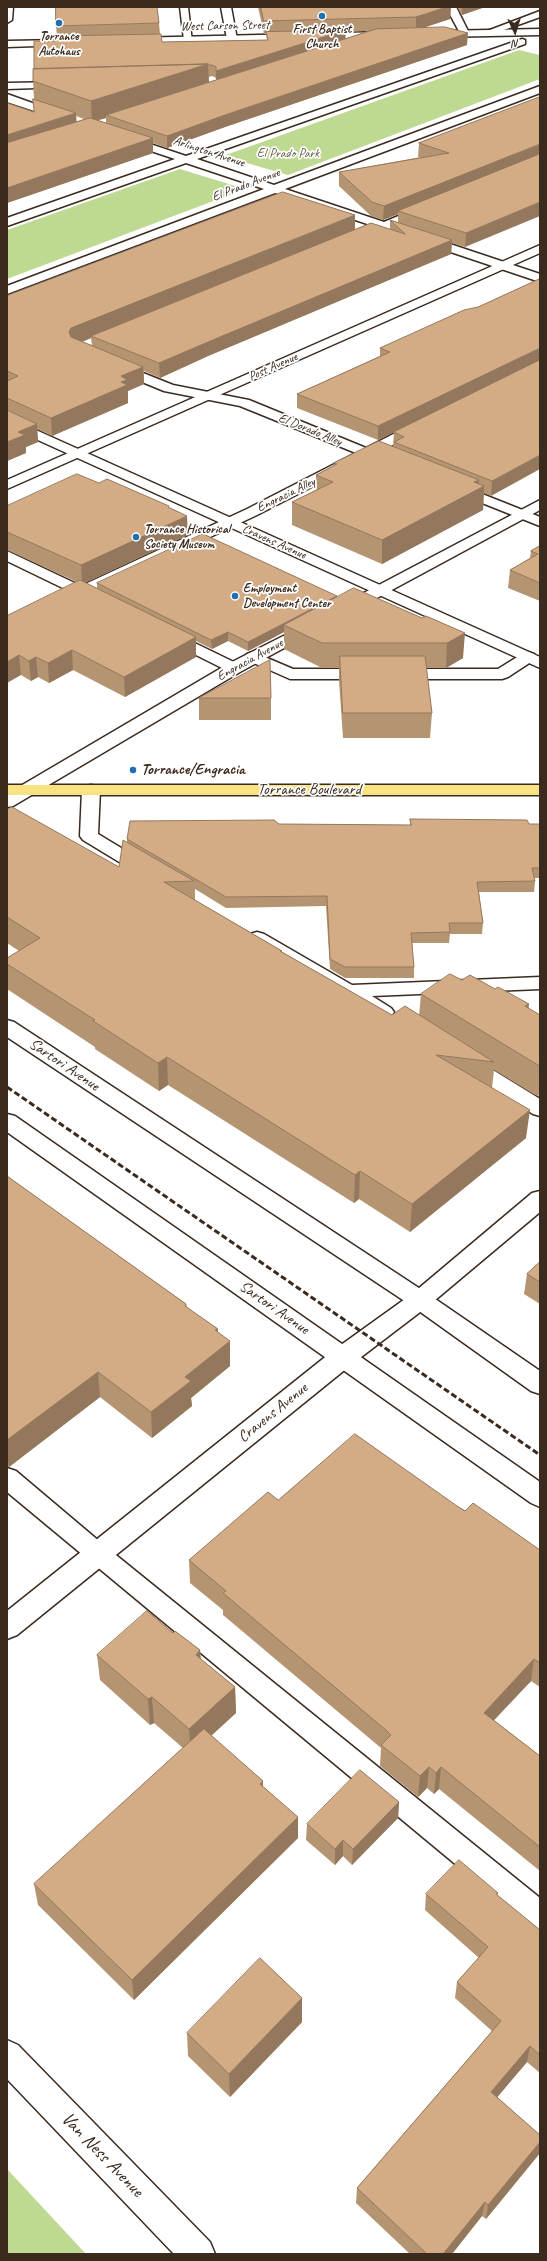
<!DOCTYPE html>
<html>
<head>
<meta charset="utf-8">
<style>
	body { margin:0 }
	#map { position:relative; width:547px; height:2261px; overflow:hidden; background:#fff; font-family:Caveat,sans-serif }
	canvas { display:block }
	.frame { position:absolute; inset:0; border:8px solid #3b2a1e; pointer-events:none }
	.north { position:absolute; left:495px; top:12px; width:40px; height:40px; -webkit-text-stroke:3px #fff; paint-order:stroke; rotate:176deg; font-size:11px; font-weight:700; line-height:16px; text-align:center; color:#3b2a1e }
	.north::after { content:''; display:block; margin:auto; width:14px; height:18px; background:#3b2a1e; clip-path:polygon(50% 0,100% 100%,50% 72%,0 100%) }
</style>
</head>
<body>
<div id="map">
<canvas width="547" height="2261"></canvas>
<div class="frame"></div>
<div class="north">N</div>
</div>
<script>
const ctx = document.querySelector('canvas').getContext('2d');
ctx.lineJoin = 'round';
function paint(path, color) { ctx.fillStyle = color; ctx.fill(path, 'evenodd'); }
function trace(path, color, width, dash) { ctx.strokeStyle = color; ctx.lineWidth = width; ctx.lineCap = dash ? 'butt' : 'round'; ctx.setLineDash(dash || []); ctx.stroke(path); }
function write(font, color, halo, rows, align = 'center') {
  ctx.font = font + ' Caveat,sans-serif'; ctx.lineWidth = 3.5; ctx.setLineDash([]); ctx.textBaseline = 'middle'; ctx.strokeStyle = halo; ctx.fillStyle = color; for (const [text, x, y, turn = 0] of rows) {
    ctx.save(); ctx.translate(x, y); ctx.rotate((+turn || 0) * Math.PI / 180); ctx.textAlign = isNaN(turn) ? turn : align; if (halo) ctx.strokeText(text, 0, 0); ctx.fillText(text, 0, 0); ctx.restore();
  }
}
paint(new Path2D(`
	M519 50 540 55V79L288 175 223 156Z
	M180 169 245 189 7 279V230Z
	M7 2169 86 2254H7Z`), '#bed991');
const lane = new Path2D(`
	M180 7H188L192 42H186L184 40Z
	M63 82 68 85 66 87 7 89V83Z
	M425 205 431 208 429 210 365 236 361 237 355 234Z
	M118 363 173 385 249 400 366 448 415 423H425L427 426 378 453 381 456 379 459 368 458 257 515 93 592 98 596 95 599 90 601 81 597 67 603 62 601 59 598 69 591 7 561V551L81 586 247 509 356 453 240 406 164 391 113 370 112 367Z
	M457 484 540 517V526L452 491 450 488Z
	M172 632 240 665 242 668 240 671H228L166 640 164 637 166 634Z
	M253 652 293 669H368L374 671 376 674 374 677 368 679H290L247 660 245 657 247 654Z
	M528 652 534 654 536 657 534 660 508 677 502 679H400L394 677 392 674 394 671 400 669H498L522 654Z
	M91 785 97 786 100 790 98 834 151 866 154 870 151 874 145 875 139 874 83 840 80 836 82 790 85 786Z
	M257 932 264 934 352 985 540 977V989L372 996 391 1008 394 1012 391 1016 384 1018 377 1016 250 942 248 938 250 934Z
	M468 1057 475 1059 540 1099V1116L533 1114 461 1069 458 1064 461 1059Z
	M7 1468 16 1471 106 1547 540 1898V1930L530 1926 7 1492Z`);
const street = new Path2D(`
	M221 7H231L237 39 235 41 232 42 227 39Z
	M446 7H456L469 33 467 35H461Z
	M540 11V17L490 35H484L482 33Z
	M540 245V253L7 489V480Z
	M540 500V510L351 612H339L337 609 339 606Z
	M311 622 317 624 319 627 317 630 240 672 13 806 7 807V794L228 664Z
	M540 1191V1212L428 1306 352 1364 17 1635 7 1639V1611L334 1350 412 1294 532 1193Z`);
const secondary = new Path2D(`
	M7 7H13L12 20 7 23Z
	M540 29V35L438 37 433 34 438 31Z
	M384 32 387 33V37L132 44 127 41 132 38Z
	M522 39 525 40V44L197 159 274 185 540 86V93L285 189 540 274V282L275 193 7 294V286L264 189 186 163 7 226V218L175 159 121 141 120 139 121 137H129L186 156Z
	M64 40 67 41V45L7 47V41Z
	M7 94 66 115 67 117 62 120 7 102Z
	M7 417 540 657V668L7 426Z
	M7 1020 14 1022 428 1294 540 1371V1394L531 1391 412 1306 7 1037Z
	M7 1114 15 1116 540 1482V1507L531 1503 7 1132Z
	M7 2040 18 2045 210 2242 215 2254H174L7 2079Z`);
const primary = new Path2D(`
	M7 785H540V795H7Z`);
trace(lane, '#3b2a1e', 3);
trace(street, '#3b2a1e', 3);
trace(secondary, '#3b2a1e', 3);
trace(primary, '#3b2a1e', 3);
paint(lane, '#fff');
paint(street, '#fff');
paint(secondary, '#fff');
paint(primary, '#f8e281');
trace(new Path2D(`
	M7 1087 540 1455`), '#3b2a1e', 3, [6, 3]);
paint(new Path2D(`
	M258 7H451L450 19 423 28 467 45 225 127 167 148 153 143V153L7 203V103L34 112V99L33 81 34 69 56 41 57 36 56 26 159 23 160 34 162 42 267 40 266 34H264ZM368 31 345 39 346 32ZM212 76 216 78V80L209 82V77ZM76 116 84 119 76 122ZM106 118V123L98 120Z
	M457 7H485L462 15Z
	M540 97 465 247 452 243 451 254 208 356 160 378 144 371V384L128 391V403L52 436 37 429 38 442 26 447V453L7 461V296L355 229H390V220L398 222V214L383 220 371 216 339 186V172L421 157H418L419 143ZM91 338 92 345 82 342Z
	M540 279 491 496 484 493 483 510 382 564 292 525V502L316 490V475L334 466V463L393 446 394 432 378 440 297 408V394L380 356V348L478 307Z
	M99 483 169 508 188 535 85 583 97 589V583L337 597 422 618 463 658 446 668H426L432 713 430 738H343L339 680V668H322L284 649V632L248 651 228 641 212 649 196 641V657L125 697 73 670 49 683 38 677 31 681 21 675 7 616 77 582 7 550V506Z
	M540 546V601L508 588 510 570 530 558 531 551Z
	M199 698H271V720H199Z
	M7 810 119 867 127 842V839L279 824 410 825V819L529 824H540V878H534L535 881 534 892H479L483 923 482 934H450L449 943H412L414 967V978H345L330 969 326 906 226 908 195 889V900L282 951V952L392 1015 419 1016 421 994 462 980 528 1008 540 1015V1096L535 1095 494 1070 492 1088 526 1138 410 1232 359 1199 354 1203 168 1085 159 1091 95 1049V1047L7 989V958L19 951 7 943Z
	M7 1176 186 1304 187 1307 218 1332 230 1366 191 1398 192 1406 152 1438 100 1397 9 1467H7Z
	M540 1262V1304L524 1294 527 1274Z
	M278 1500 457 1506 540 1550V1687L531 1681 494 1720 540 1756V1871L439 1789 434 1794 427 1788 418 1797 380 1766 381 1748 223 1615V1610L190 1583 189 1560Z
	M173 1633 200 1650 201 1659 235 1687 236 1713 211 1736 263 1781V1787L298 1838 134 2000 38 1905 34 1884 183 1748 154 1723 150 1725 100 1680 97 1655Z
	M399 1802 398 1818 352 1865 343 1856 335 1865 306 1840 307 1824Z
	M498 1893 497 1895 540 1930V2073L527 2062 497 2097 540 2135V2153L486 2219 482 2216 452 2254H410L356 2203 357 2188 492 2031 455 1998 457 1982 479 1958 425 1910 426 1894Z
	M302 1998V2022L230 2097 188 2056 187 2033Z`), '#b59472');
paint(new Path2D(`
	M447 7H451L450 19 416 30V17Z
	M462 7H485L462 15Z
	M346 30 345 41 216 82V71Z
	M468 33 467 45 225 127 167 148V136L225 115Z
	M208 64 209 85 106 115V118L92 122 91 101Z
	M76 113 77 127 7 149V135Z
	M153 138V153L7 203V188Z
	M540 144V157L398 211V214L383 220 384 206Z
	M540 202V216L465 247 466 233Z
	M355 215V231L91 336V338L72 346 69 332 71 328Z
	M452 240 451 254 208 356 160 378 159 363 208 342Z
	M540 348V362L378 440V426Z
	M143 367 144 384 128 391V403L52 436 51 418 121 376Z
	M37 424 38 442 26 447V453L7 461V442L18 432Z
	M540 455V469L491 496 492 481Z
	M479 480 478 490 484 486 483 510 382 564V540Z
	M169 506V524L187 516 188 535 82 584 81 565 168 507Z
	M337 596V604L284 625V632L248 651V642Z
	M228 632V641L212 649 211 640Z
	M465 633 463 658 446 668 447 643Z
	M196 637V657L125 697 124 677Z
	M72 650 73 670 49 683 48 663Z
	M19 655 21 675 7 683V662Z
	M36 657 38 677 31 681 29 661Z
	M529 1004 526 1033 525 1006Z
	M167 1057 168 1085 159 1091 158 1063Z
	M530 1110 526 1138 410 1232 412 1204Z
	M360 1171 359 1199 354 1203 355 1175Z
	M218 1329V1350L230 1341V1366L191 1398 192 1406 152 1438 151 1412 185 1377 215 1330Z
	M98 1372 100 1397 9 1467 7 1455V1440Z
	M200 1650 201 1676 196 1655Z
	M534 1659 531 1681 481 1734 484 1713Z
	M235 1687 236 1713 191 1754 189 1729Z
	M152 1697 154 1723 150 1725 148 1699Z
	M429 1767 427 1788 418 1797 420 1776Z
	M441 1767 439 1789 434 1794 436 1773Z
	M263 1781V1802L260 1784Z
	M399 1802 398 1818 352 1865 353 1849Z
	M298 1817V1838L134 2000 132 1980Z
	M343 1840V1856L335 1865V1849Z
	M302 1998V2022L230 2097 229 2074Z
	M530 2046 527 2062 489 2107 491 2092Z
	M540 2142V2153L486 2219 488 2205Z
	M485 2202 482 2216 452 2254H443Z`), '#94785d');
const building = new Path2D(`
	M56 7H157L159 23 56 26Z
	M261 7H447L416 17 264 21Z
	M445 27 468 33 225 115 167 136 106 115 376 29Z
	M346 30 216 71V67L212 65H208V64L34 69V41H56V36L161 34 162 42 268 40 266 32Z
	M208 64 91 101 33 81V69Z
	M540 97V144L384 206 372 202 339 172 449 153 419 143Z
	M33 99 76 113 7 135V103L34 112Z
	M90 118 153 138 7 188V143Z
	M540 154V202L466 233 398 211Z
	M283 192 355 215 71 328 69 332 71 337 143 367 121 376 127 380 121 382 127 385 51 418 7 398V381L18 376 7 371V296Z
	M390 220 452 240 208 342 159 363 91 336 371 223 405 234Z
	M540 279V348L378 426 297 394 390 352 380 348 464 310 478 307Z
	M540 360V455L492 481 394 442 404 437 394 432Z
	M7 410 37 424 18 432 25 435 7 442Z
	M379 441 479 480 474 482 484 486 382 540 292 502 333 482 316 475 337 464 334 463Z
	M77 474 99 483 107 479 169 506 168 507 187 516 81 565 7 532V506Z
	M203 534 337 596 248 642 228 632 211 640 97 583Z
	M540 546V583L510 570 538 554 531 551Z
	M80 580 196 637 124 677 72 650 48 663 36 657 29 661 19 655 7 662V616Z
	M354 588 422 618 426 616 465 633 447 643H322L284 625Z
	M340 656H425L432 713H343Z
	M270 660 271 698H199Z
	M12 807 119 867 123 840 194 881 164 882 282 951H280L392 1015 405 1006 494 1062 436 1055 530 1110 412 1204 360 1171 355 1175 167 1057 158 1063 93 1021 95 1020 7 964V958L40 938 7 917V810Z
	M410 819 527 820 529 824H540V868H532L535 881 477 882 483 923H449L450 932 411 933 414 967H345L330 959 327 896 226 897 127 839 130 821 274 820 279 824 411 825Z
	M450 974 462 980 470 975 495 989 498 987 529 1004 525 1006 540 1015V1066L538 1065 421 994Z
	M7 1176 186 1304 185 1306 218 1329 215 1330 230 1341 185 1377 191 1381 151 1412 98 1372 7 1440Z
	M540 1262V1282L527 1274Z
	M355 1434 457 1506 465 1511 473 1503 540 1550V1663L534 1659 484 1713 540 1756V1847L441 1767 436 1773 429 1767 420 1776 381 1745 391 1735 387 1731 223 1593 226 1591 189 1560 268 1492 278 1500Z
	M147 1611 173 1633 175 1631 200 1650 196 1655 235 1687 189 1729 152 1697 148 1699 97 1655Z
	M204 1729 263 1781 260 1784 298 1817 132 1980 34 1884Z
	M360 1770 399 1802 353 1849 343 1840 335 1849 307 1824Z
	M459 1860 498 1893 496 1894 540 1930V2055L530 2046 491 2092 540 2135V2142L488 2205 485 2202 443 2254H427L357 2188 501 2021 457 1982 488 1947 426 1894Z
	M260 1958 302 1998 229 2074 187 2033Z`);
paint(building, '#d3ac85');
trace(building, '#94785d', 1);
for (const [x, y, r, color] of [
	[322,16,4,"#1f6fb2"],
	[59,23,4,"#1f6fb2"],
	[136,537,4,"#1f6fb2"],
	[235,596,4,"#1f6fb2"],
	[133,770,4,"#1f6fb2"]
]) { const dot = new Path2D(); dot.arc(x, y, r, 0, 2 * Math.PI); ctx.fillStyle = color; ctx.fill(dot); trace(dot, '#fff', 1.5); }
write('13px', '#3b2a1e', '#fff', [
	["West Carson Street",225,26,-1],
	["Arlington Avenue",209,152,18],
	["El Prado Avenue",246,185,-21],
	["Post Avenue",273,367,-24],
	["El Dorado Alley",310,430,22],
	["Engracia Alley",286,495,-26],
	["Cravens Avenue",274,542,24],
	["Engracia Avenue",250,660,-29]
]);
write('bold 13px', '#3b2a1e', '#fff', [
	["First Baptist",322,30],
	["Church",322,45],
	["Torrance",59,37],
	["Autohaus",59,52],
	["Torrance Historical",144,530,"left"],
	["Society Museum",144,545,"left"],
	["Employment",243,589,"left"],
	["Development Center",243,604,"left"]
]);
write('13px', '#625f40', '#fff', [
	["El Prado Park",288,154]
]);
write('bold 16px', '#3b2a1e', '#fff', [
	["Torrance/Engracia",141,770]
], 'left');
write('16px', '#3b2a1e', '#fff', [
	["Torrance Boulevard",309,790],
	["Sartori Avenue",64,1065,34],
	["Sartori Avenue",274,1308,35],
	["Cravens Avenue",273,1413,-39]
]);
write('19px', '#3b2a1e', '#fff', [
	["Van Ness Avenue",102,2155,46]
]);
</script>
</body>
</html>
